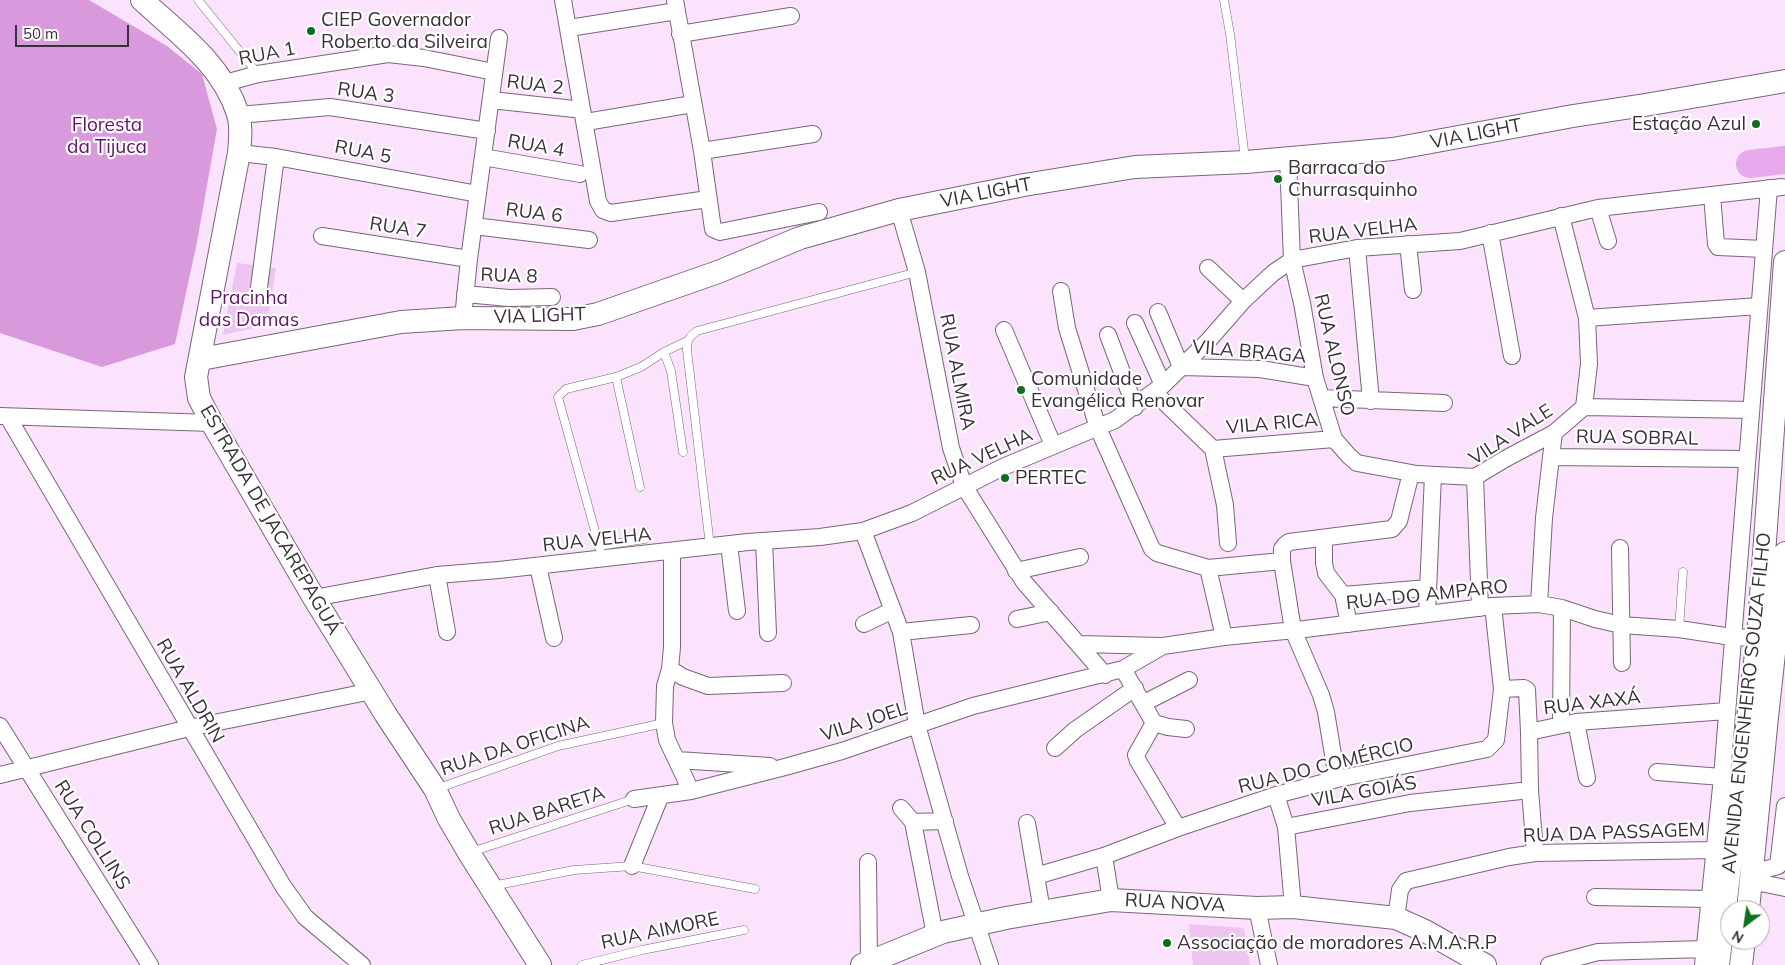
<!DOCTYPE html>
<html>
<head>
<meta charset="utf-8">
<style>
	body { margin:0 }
	#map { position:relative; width:1785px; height:965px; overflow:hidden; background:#fbe3fd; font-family:Mulish,sans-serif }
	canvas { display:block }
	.north { position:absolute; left:1720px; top:900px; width:50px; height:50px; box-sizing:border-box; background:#fff; border:1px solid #b0acb0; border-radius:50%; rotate:211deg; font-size:14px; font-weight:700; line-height:20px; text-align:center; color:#392f39 }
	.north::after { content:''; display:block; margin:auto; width:18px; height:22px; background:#0d6f1d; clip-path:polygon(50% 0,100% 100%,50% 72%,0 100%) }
	.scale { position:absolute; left:15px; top:25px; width:114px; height:22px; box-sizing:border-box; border:2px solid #392f39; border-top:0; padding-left:6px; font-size:15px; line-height:18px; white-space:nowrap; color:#392f39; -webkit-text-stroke:4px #fff; paint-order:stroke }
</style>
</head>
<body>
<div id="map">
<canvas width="1785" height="965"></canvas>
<div class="north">N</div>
<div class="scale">50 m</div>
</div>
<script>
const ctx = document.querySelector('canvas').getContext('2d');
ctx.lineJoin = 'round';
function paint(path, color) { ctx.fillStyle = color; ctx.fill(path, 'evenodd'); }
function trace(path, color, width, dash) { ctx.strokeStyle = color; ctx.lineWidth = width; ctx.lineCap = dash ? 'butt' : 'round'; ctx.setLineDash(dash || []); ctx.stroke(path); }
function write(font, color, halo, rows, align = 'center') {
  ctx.font = font + ' Mulish,sans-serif'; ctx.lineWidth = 4.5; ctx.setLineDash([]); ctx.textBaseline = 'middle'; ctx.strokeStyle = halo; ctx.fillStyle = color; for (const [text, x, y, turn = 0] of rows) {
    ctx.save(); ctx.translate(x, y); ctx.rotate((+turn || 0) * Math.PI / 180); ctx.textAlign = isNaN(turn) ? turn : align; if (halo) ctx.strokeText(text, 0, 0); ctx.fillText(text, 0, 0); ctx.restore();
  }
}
paint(new Path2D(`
	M237 263 276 268 267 325 223 335Z
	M1189 924 1244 928 1250 965H1193Z`), '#eec4f0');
paint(new Path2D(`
	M0 0H89L167 46 202 74 217 129 197 242 175 344 102 367 0 333Z`), '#d99add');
trace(new Path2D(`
	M1750 164 1785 160`), '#e8a9ec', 28);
const lane = new Path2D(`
	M198 0 258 74
	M1224 0 1230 34 1245 159
	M664 352 687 341
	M616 377 640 487
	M598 546 645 539
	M710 546 687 350C687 340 689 337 697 331L917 272
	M603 560 558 397 566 389 616 377 641 367 664 352 671 371 683 452
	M1679 629 1683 572
	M436 789 558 746 664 723
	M471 852 634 799
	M492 886 574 870 632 866 755 889
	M582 965 642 950 744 930`);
const street = new Path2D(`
	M563 0 598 201 603 210 611 213 708 199
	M675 0 702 151 713 229 720 232 819 212
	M569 28 677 11
	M680 34 791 16
	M225 83 258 74 388 54 424 58 494 72
	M491 100 574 109
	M239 115 330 107 487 131
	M586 122 693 104
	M702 151 813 134
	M239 153 276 157 478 194
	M483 157 580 174
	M1288 159 1292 260 1302 303 1315 378 1334 439 1349 456 1357 463 1417 474 1475 477
	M1712 195 1716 244 1718 247 1764 249
	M1598 208 1608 241
	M899 210 917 272 951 448 964 486 1024 582 1105 675
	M474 226 589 240
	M1490 233 1512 356
	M322 236 469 259
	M1408 244 1413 290
	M1357 248 1371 401
	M1208 268 1243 301
	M1061 291 1067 328 1098 428 1152 549 1157 553 1208 568 1282 561
	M465 294 509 298 552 297
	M258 295 276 157
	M1158 312 1181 367 1260 369 1315 378
	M463 318 469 259 499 38
	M1587 318 1759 306
	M1135 323 1163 385
	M1004 330 1053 445
	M1108 335 1135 407
	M1155 393 1213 449 1225 505 1228 543
	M1321 398 1444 403
	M1584 407 1751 410
	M0 416 212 423
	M8 417 283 886 305 917 362 965
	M1554 433 1551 457 1747 459
	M1213 449 1334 439
	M1475 477 1505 459 1554 433 1584 407 1589 364 1587 318 1561 216
	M1475 477 1480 608
	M863 531 901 632 917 725 960 876 990 965
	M1324 538V563L1326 573 1343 595 1428 588
	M764 541 768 633
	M729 544 737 611
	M1620 548 1622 663
	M672 552V647L670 669 683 677 708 686 783 683
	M538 566 554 638
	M1208 568 1224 637
	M1016 571 1080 557
	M437 575 447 632
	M1343 595 1349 624
	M314 598 437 575 499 570 748 542 820 537 863 531 912 513 1003 467 1115 420 1163 385 1208 341 1243 301 1273 273 1292 260 1357 248 1460 241 1598 208 1782 187
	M1539 604 1544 518 1551 457
	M1427 614 1433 475
	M1017 619 1051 612
	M864 624 893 610
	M901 632 971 625
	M1079 644 1162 646
	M670 669 665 686 664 723 667 740 691 791
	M1123 669 1154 723 1136 755 1138 761 1178 828
	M1502 689 1524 688 1527 690 1529 732 1576 722 1727 711
	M1144 703 1189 680
	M1576 722 1587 778
	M1154 723 1168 727 1186 729
	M1561 725 1562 608
	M0 726 150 965
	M1529 732 1530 790 1535 853
	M1055 748 1075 730 1135 688
	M677 760 770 766
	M1657 772 1722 777
	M0 775 189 728 372 691
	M1337 779 1326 712 1321 695 1293 630 1282 561V549L1285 545 1289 542 1392 529 1399 521 1411 473
	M1276 795 1286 827
	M634 799 691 791 785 767 842 751 973 706 1123 669 1163 646 1224 637 1305 629 1493 606 1539 604 1562 608 1595 619 1621 625 1679 629 1732 637 1758 638
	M901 808 913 822 935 935
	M913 822 945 821
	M1027 823 1042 911
	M1104 856 1111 900
	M868 862 869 963
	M632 866 660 797
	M1752 873 1778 866 1785 806
	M1036 876 1104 856 1178 828 1276 795 1337 779 1487 749 1496 740 1502 689 1493 606
	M1751 881 1785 888
	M1595 897 1710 899
	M1293 907 1286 827 1410 803 1530 790
	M1257 908 1269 965
	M1396 918 1400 890 1406 881 1509 857 1535 853 1715 850
	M1549 965 1598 952 1705 949
	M1703 965 1722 777 1769 188`);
const secondary = new Path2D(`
	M142 0C179 34 222 64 238 114 242 127 240 140 239 153L196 377 199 398 212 423 314 598 386 715 435 789 449 819 469 853 540 965
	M201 359 401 322 463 318 573 319 598 314 718 272 800 238 899 210 1024 185 1135 167 1246 162 1393 149 1573 116 1645 105 1785 81
	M1748 910 1767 717 1785 553
	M862 965 943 932 1006 918 1111 900 1257 908 1293 907 1396 918 1425 931 1485 965
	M1718 965 1758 638 1785 262
	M1741 965 1744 940`);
trace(lane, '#7a657b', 9);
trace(street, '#7a657b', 18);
trace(secondary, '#7a657b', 24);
trace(lane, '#fff', 8);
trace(street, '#fff', 16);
trace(secondary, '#fff', 22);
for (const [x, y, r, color] of [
	[311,31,5,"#0d6f1d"],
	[1756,124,5,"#0d6f1d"],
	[1278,179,5,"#0d6f1d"],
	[1021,390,5,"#0d6f1d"],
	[1005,478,5,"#0d6f1d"],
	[1167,943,5,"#0d6f1d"]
]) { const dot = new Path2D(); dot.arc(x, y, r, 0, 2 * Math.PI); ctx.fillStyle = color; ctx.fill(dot); trace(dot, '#fff', 2); }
write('19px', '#392f39', '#fff', [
	["CIEP Governador",321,20],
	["Roberto da Silveira",321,42],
	["Estação Azul",1746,124,"right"],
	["Barraca do",1288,168],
	["Churrasquinho",1288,190],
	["Comunidade",1031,379],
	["Evangélica Renovar",1031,401],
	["PERTEC",1015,478],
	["Associação de moradores A.M.A.R.P",1177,943]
], 'left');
write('19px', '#392f39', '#fff', [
	["RUA 1",267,54,-11],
	["RUA 2",535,85,7],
	["RUA 3",366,93,8],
	["VIA LIGHT",1476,134,-11],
	["RUA 4",536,146,10],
	["RUA 5",363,152,11],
	["VIA LIGHT",986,193,-11],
	["RUA 6",534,213,7],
	["RUA 7",398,228,9],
	["RUA VELHA",1363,231,-7],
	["RUA 8",509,276,2],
	["VIA LIGHT",540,316,-2],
	["VILA BRAGA",1249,352,5],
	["RUA ALONSO",1334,355,77],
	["RUA ALMIRA",957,372,79],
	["VILA RICA",1272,424,-5],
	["VILA VALE",1511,435,-33],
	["RUA SOBRAL",1637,438,1],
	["RUA VELHA",982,457,-25],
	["ESTRADA DE JACAREPAGUÁ",270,520,60],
	["RUA VELHA",597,540,-6],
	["RUA DO AMPARO",1427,595,-6],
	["RUA ALDRIN",190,691,60],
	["RUA XAXÁ",1592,703,-7],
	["AVENIDA ENGENHEIRO SOUZA FILHO",1747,703,-84],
	["VILA JOEL",864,722,-18],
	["RUA DA OFICINA",515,746,-18],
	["RUA DO COMÉRCIO",1326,766,-14],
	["VILA GOIÁS",1364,792,-10],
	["RUA BARETA",547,811,-18],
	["RUA DA PASSAGEM",1614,833,-2],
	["RUA COLLINS",92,835,58],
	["RUA NOVA",1175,903,3],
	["RUA AIMORE",660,931,-12]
]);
write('19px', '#5f1465', '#fff', [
	["Floresta",107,125],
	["da Tijuca",107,147],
	["Pracinha",249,298],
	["das Damas",249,320]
]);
</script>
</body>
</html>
